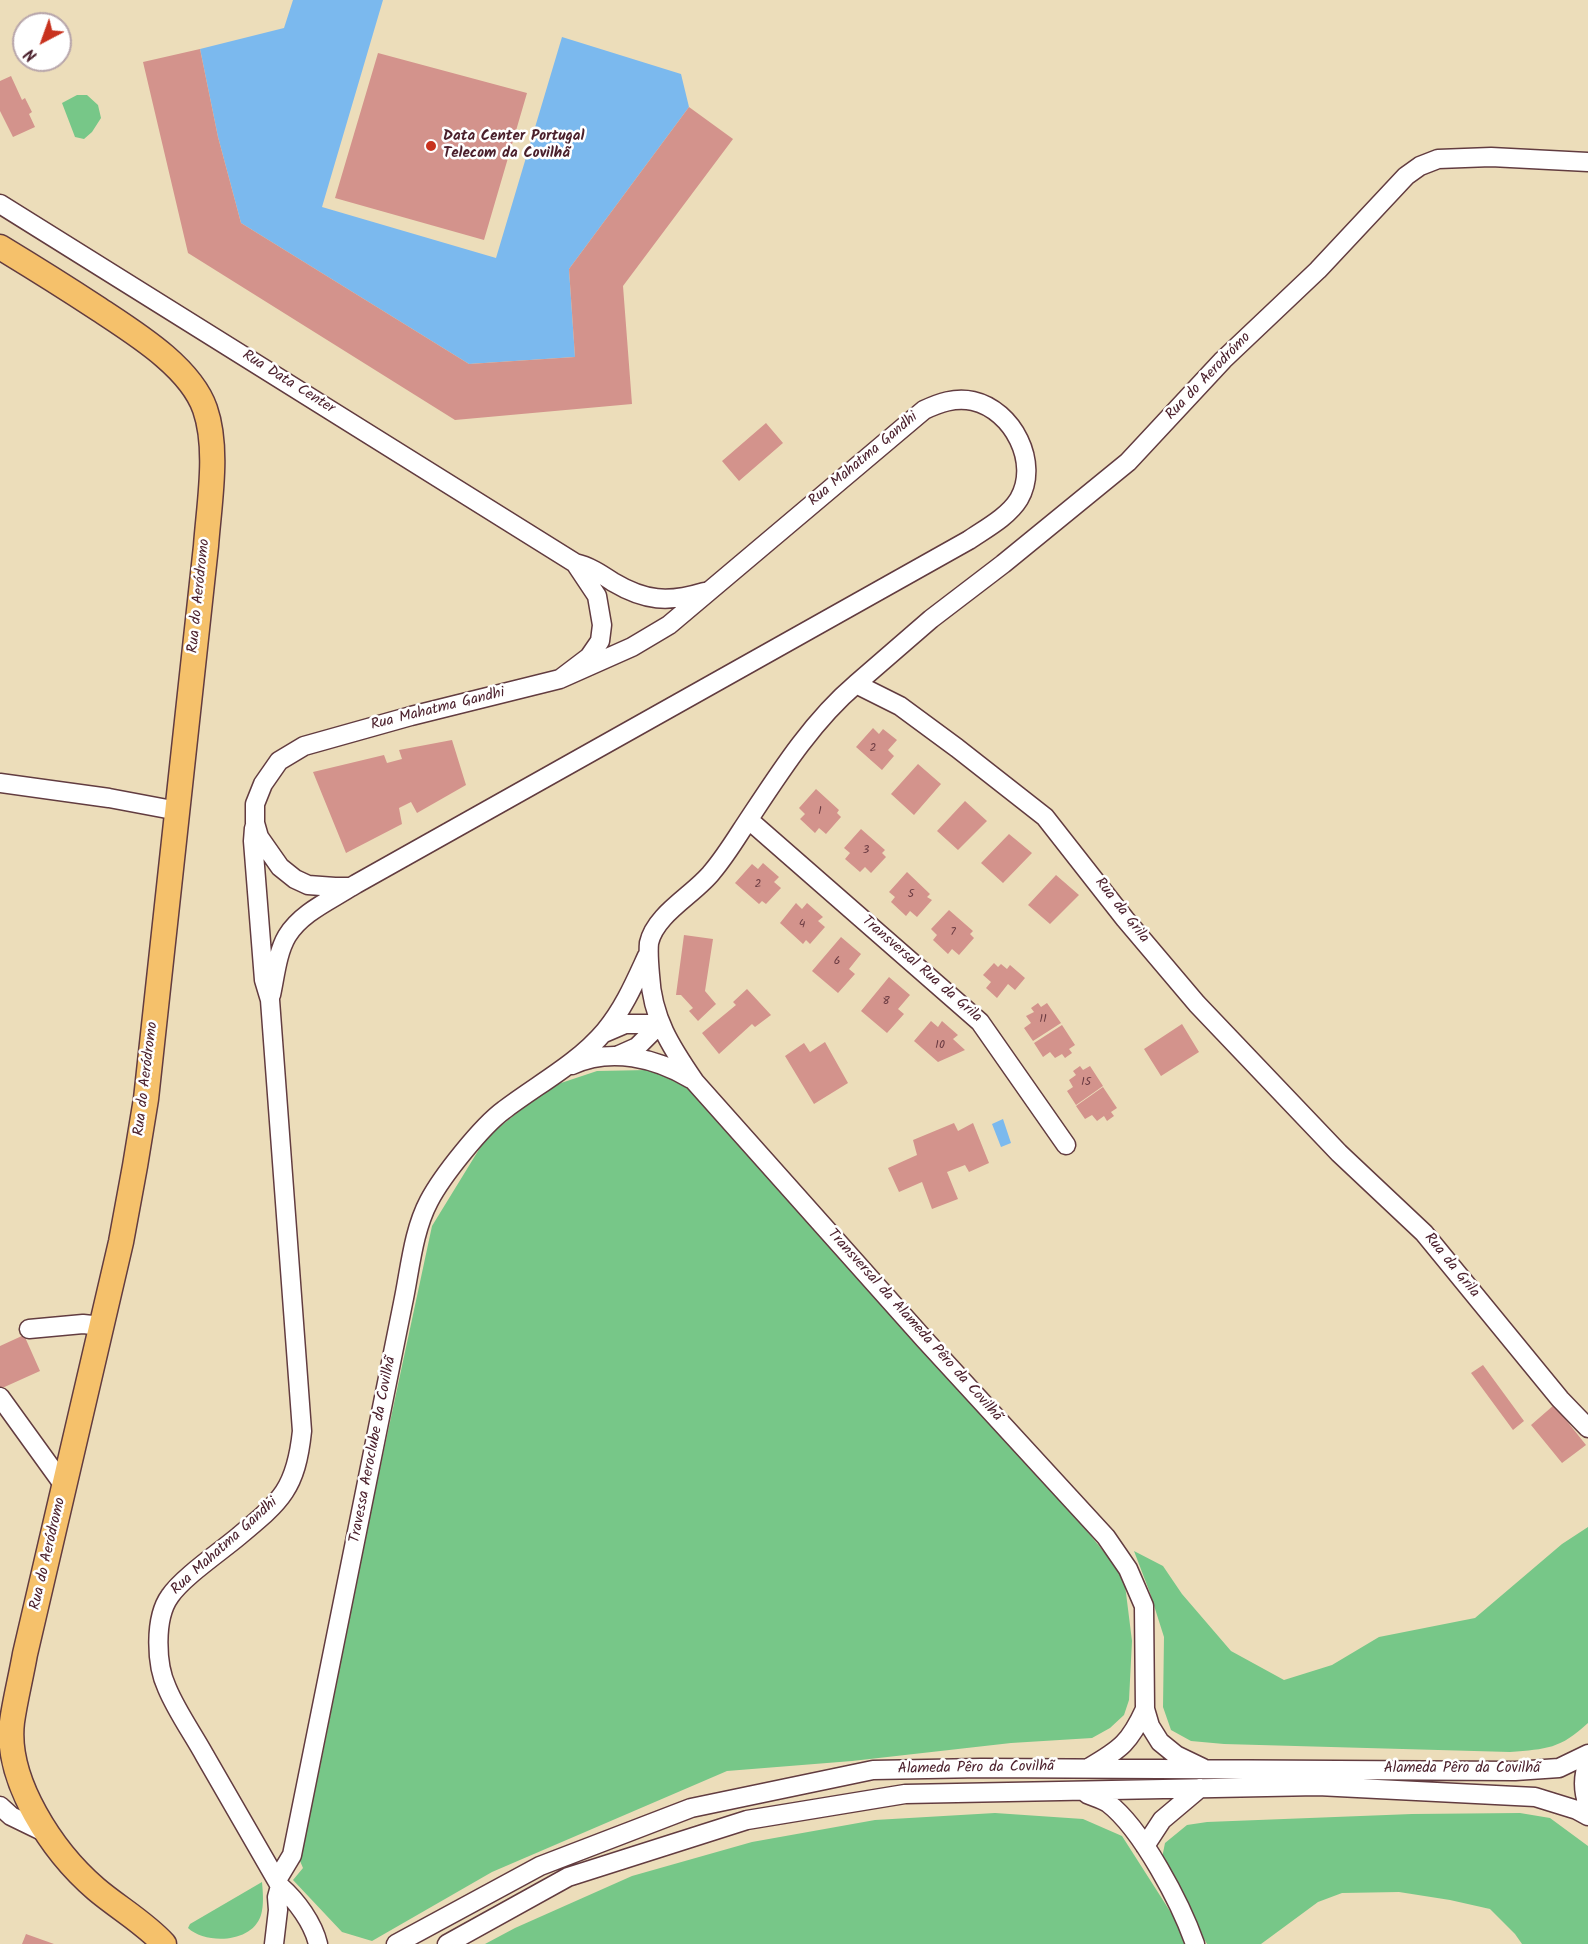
<!DOCTYPE html>
<html>
<head>
<meta charset="utf-8">
<style>
	body { margin:0 }
	#map { position:relative; width:1588px; height:1944px; overflow:hidden; background:#ecddba; font-family:Kalam,sans-serif }
	canvas { display:block }
	.north { position:absolute; left:12px; top:12px; width:60px; height:60px; box-sizing:border-box; background:#fff; border:2px solid #b7a5aa; border-radius:50%; rotate:221deg; font-size:16px; font-weight:700; line-height:24px; text-align:center; color:#4a1f2b }
	.north::after { content:''; display:block; margin:auto; width:21px; height:27px; background:#c8321e; clip-path:polygon(50% 0,100% 100%,50% 72%,0 100%) }
</style>
</head>
<body>
<div id="map">
<canvas width="1588" height="1944"></canvas>
<div class="north">N</div>
</div>
<script>
const ctx = document.querySelector('canvas').getContext('2d');
ctx.lineJoin = 'round';
function paint(path, color) { ctx.fillStyle = color; ctx.fill(path, 'evenodd'); }
function trace(path, color, width, dash) { ctx.strokeStyle = color; ctx.lineWidth = width; ctx.lineCap = dash ? 'butt' : 'round'; ctx.setLineDash(dash || []); ctx.stroke(path); }
function write(font, color, halo, rows, align = 'center') {
  ctx.font = font + ' Kalam,sans-serif'; ctx.lineWidth = 5; ctx.setLineDash([]); ctx.textBaseline = 'middle'; ctx.strokeStyle = halo; ctx.fillStyle = color; for (const [text, x, y, turn = 0] of rows) {
    ctx.save(); ctx.translate(x, y); ctx.rotate((+turn || 0) * Math.PI / 180); ctx.textAlign = isNaN(turn) ? turn : align; if (halo) ctx.strokeText(text, 0, 0); ctx.fillText(text, 0, 0); ctx.restore();
  }
}
paint(new Path2D(`
	M77 95H87L98 105 101 118 92 132 84 139 75 137 62 103Z
	M648 1070 678 1076 1027 1456 1124 1577 1132 1641 1129 1700 1124 1715 1110 1728 1092 1738 1011 1743 852 1761 727 1771 492 1872 372 1941 342 1932 293 1880 303 1868 292 1842 301 1828 318 1777 375 1492 432 1226 486 1138 549 1087 597 1071Z
	M1588 1527V1723C1560 1749 1547 1749 1510 1752L1224 1744 1191 1741 1171 1730 1163 1707 1164 1637 1150 1593 1134 1551 1163 1566 1182 1594 1231 1651 1284 1680 1332 1665 1379 1637 1475 1618 1562 1544Z
	M995 1813 1083 1819 1122 1836 1191 1944H485L515 1928 632 1876 752 1842 875 1820Z
	M1520 1813 1550 1818 1588 1846V1944H1522L1515 1934 1490 1909 1450 1900 1399 1892 1342 1893 1318 1902 1261 1944H1207L1171 1881 1162 1858 1165 1843 1187 1825 1207 1822 1412 1814Z
	M262 1882C263 1893 264 1905 261 1915 252 1944 205 1944 188 1928L190 1924Z`), '#77c788');
paint(new Path2D(`
	M293 0H383L322 207 496 258 562 37 681 74 689 107 569 269 575 357 469 364 241 223 218 137 200 49 284 28Z
	M1003 1119 1011 1143 1001 1147 992 1124Z`), '#7bb9ee');
paint(new Path2D(`
	M200 49 218 137 241 223 469 364 575 357 569 269 689 107 733 139 623 286 632 404 455 420 188 253 143 62Z
	M378 53 527 93 484 240 335 198Z
	M11 76 22 100 25 98 32 112 29 114 35 127 13 137 0 111V81Z
	M766 423 783 443 739 481 722 461Z
	M873 728 879 734 883 729 897 740 888 750 894 756 882 770 856 747Z
	M452 740 466 785 417 813 411 802 399 808 402 824 346 853 313 772 384 755 387 763 402 759 399 750Z
	M918 764 941 784 914 815 891 794Z
	M816 789 839 810 837 813 841 817 826 834 819 828 815 833 800 819 805 814 799 808Z
	M965 801 987 821 958 850 937 831Z
	M861 829 885 850 882 853 886 857 871 873 865 867 860 872 845 859 850 853 844 848Z
	M1009 834 1032 853 1003 883 981 863Z
	M763 863 779 877 774 882 781 888 766 904 762 901 759 904 735 883 752 864 758 869Z
	M907 872 930 894 927 897 932 900 917 917 910 911 906 916 891 902 895 897 889 892Z
	M1056 875 1079 895 1050 924 1028 905Z
	M796 903 802 909 807 903 823 917 818 921 825 927 810 944 806 940 803 944 780 923Z
	M949 910 973 931 970 934 974 938 959 955 952 949 948 954 933 940 937 935 931 929Z
	M684 935 713 939 705 991 716 1004 698 1021 689 1011 693 1008 681 995H676Z
	M841 937 861 954 849 969 855 974 838 993 812 971Z
	M994 963 998 967 1001 964 1007 969 1010 965 1025 978 1015 990 1008 984 997 998 986 988 991 982 983 975Z
	M889 977 910 995 898 1009 904 1014 887 1033 861 1011Z
	M747 989 771 1015 755 1027 752 1024 719 1054 702 1033 736 1005 733 1002Z
	M1038 1003 1041 1007 1047 1003 1061 1023 1033 1041 1024 1028 1031 1023 1026 1016 1034 1012 1031 1008Z
	M931 1021 938 1027 942 1021 958 1035 953 1039 965 1050 938 1062 914 1041Z
	M1182 1024 1199 1052 1161 1076 1144 1049Z
	M1062 1025 1075 1045 1069 1049 1072 1053 1065 1058 1062 1054 1055 1058 1050 1052 1043 1057 1034 1043Z
	M825 1042 848 1083 814 1104 785 1056 804 1043 810 1052Z
	M1080 1066 1083 1070 1090 1066 1103 1086 1076 1105 1067 1091 1073 1087 1069 1080 1076 1075 1073 1071Z
	M1103 1087 1117 1108 1111 1112 1114 1116 1107 1121 1104 1116 1097 1121 1092 1115 1085 1119 1076 1106Z
	M954 1123 958 1131 973 1123 989 1163 969 1172 965 1165 947 1172 958 1199 932 1209 922 1182 899 1192 888 1168 917 1155 913 1140Z
	M24 1335 40 1371 0 1389V1346Z
	M1483 1365 1524 1421 1513 1430 1471 1373Z
	M1554 1405 1586 1445 1562 1463 1531 1425Z
	M26 1934 54 1944H22Z`), '#d3938c');
const minor = new Path2D(`
	M0 204 575 563C589 566 601 574 613 582 645 601 668 603 704 592
	M560 679 632 647 669 625 924 410C939 403 955 397 973 401 1013 410 1040 463 1019 499 1008 517 985 529 969 540L356 884 351 887H335L308 885 295 879 280 867 259 837 255 823V804L263 784 279 761 304 746 411 716 560 679 589 657 600 641 602 625 597 596 575 563
	M856 684 931 619 1003 564 1128 462 1223 360 1318 270 1406 176 1420 166 1438 159 1491 157 1588 162
	M0 783 109 798 178 811
	M749 820 980 1022 1066 1145
	M254 828 253 841 264 980 270 1000 302 1431C296 1489 281 1501 239 1536 220 1552 183 1577 170 1596 154 1618 156 1665 167 1688 177 1712 193 1734 205 1756 230 1799 255 1843 280 1886 297 1901 313 1923 318 1944
	M271 995C275 977 277 953 287 936 301 913 329 901 351 887
	M604 1033 625 1024H660
	M619 1055 637 1047 660 1024
	M572 1065C611 1047 656 1058 691 1079
	M29 1329 83 1324 102 1326
	M0 1397 65 1487
	M1588 1763C1582 1778 1583 1791 1588 1805
	M1090 1767C1121 1749 1130 1742 1145 1709
	M1203 1768 1176 1755 1160 1742 1150 1726 1145 1709 1144 1606 1128 1569 1106 1537 925 1340 695 1082C671 1047 652 1018 650 975 649 964 648 953 649 943 655 914 695 894 712 872 723 859 732 845 741 831 775 780 809 724 856 684L900 706 957 748 1045 817 1125 919 1197 1004 1339 1153 1424 1233 1560 1399 1588 1428
	M1087 1794C1094 1797 1102 1799 1108 1803 1142 1829 1181 1904 1195 1944
	M0 1806 11 1816 48 1834
	M1145 1846 1162 1820 1200 1788
	M277 1880 292 1855 403 1303C410 1270 413 1231 429 1201 442 1176 482 1126 504 1110 538 1084 577 1064 605 1031 624 1008 635 982 647 956
	M274 1944 278 1910 277 1897 280 1886
	M396 1944 540 1866 691 1808 873 1770 981 1768 1515 1771 1559 1768 1588 1754
	M447 1944 568 1877 747 1820 905 1794 1318 1786 1535 1797 1577 1810 1588 1816`);
const major = new Path2D(`
	M0 247C33 267 65 287 97 308 133 332 190 366 205 409 219 449 209 504 206 546L146 1099 135 1166 121 1242 25 1654C21 1677 15 1700 12 1722 5 1781 53 1852 96 1889 117 1907 145 1923 164 1944`);
trace(minor, '#623c40', 21);
trace(major, '#623c40', 27);
trace(minor, '#fff', 18);
trace(major, '#f5c16b', 24);
for (const [x, y, r, color] of [
	[431,146,6,"#c8321e"]
]) { const dot = new Path2D(); dot.arc(x, y, r, 0, 2 * Math.PI); ctx.fillStyle = color; ctx.fill(dot); trace(dot, '#fff', 2); }
write('12px', '#6c3c43', null, [
	["2",873,749],
	["1",820,812],
	["3",866,851],
	["2",758,885],
	["5",911,895],
	["4",802,925],
	["7",953,933],
	["6",837,962],
	["8",886,1002],
	["11",1043,1020],
	["10",940,1046],
	["15",1086,1083]
]);
write('bold 15px', '#4a1f2b', '#fff', [
	["Data Center Portugal",443,137],
	["Telecom da Covilhã",443,154]
], 'left');
write('15px', '#4a1f2b', '#fff', [
	["Rua do Aerodrómo",1209,377,-46],
	["Rua Data Center",288,383,32],
	["Rua Mahatma Gandhi",864,460,-40],
	["Rua do Aeródromo",200,596,-84],
	["Rua Mahatma Gandhi",438,710,-14],
	["Rua da Grila",1121,911,52],
	["Transversal Rua da Grila",921,970,41],
	["Rua do Aeródromo",147,1079,-83],
	["Rua da Grila",1451,1266,51],
	["Transversal da Alameda Pêro da Covilhã",914,1326,48],
	["Travessa Aeroclube da Covilhã",374,1450,-79],
	["Rua Mahatma Gandhi",225,1547,-42],
	["Rua do Aeródromo",49,1554,-77],
	["Alameda Pêro da Covilhã",976,1769,-1],
	["Alameda Pêro da Covilhã",1462,1769]
]);
</script>
</body>
</html>
